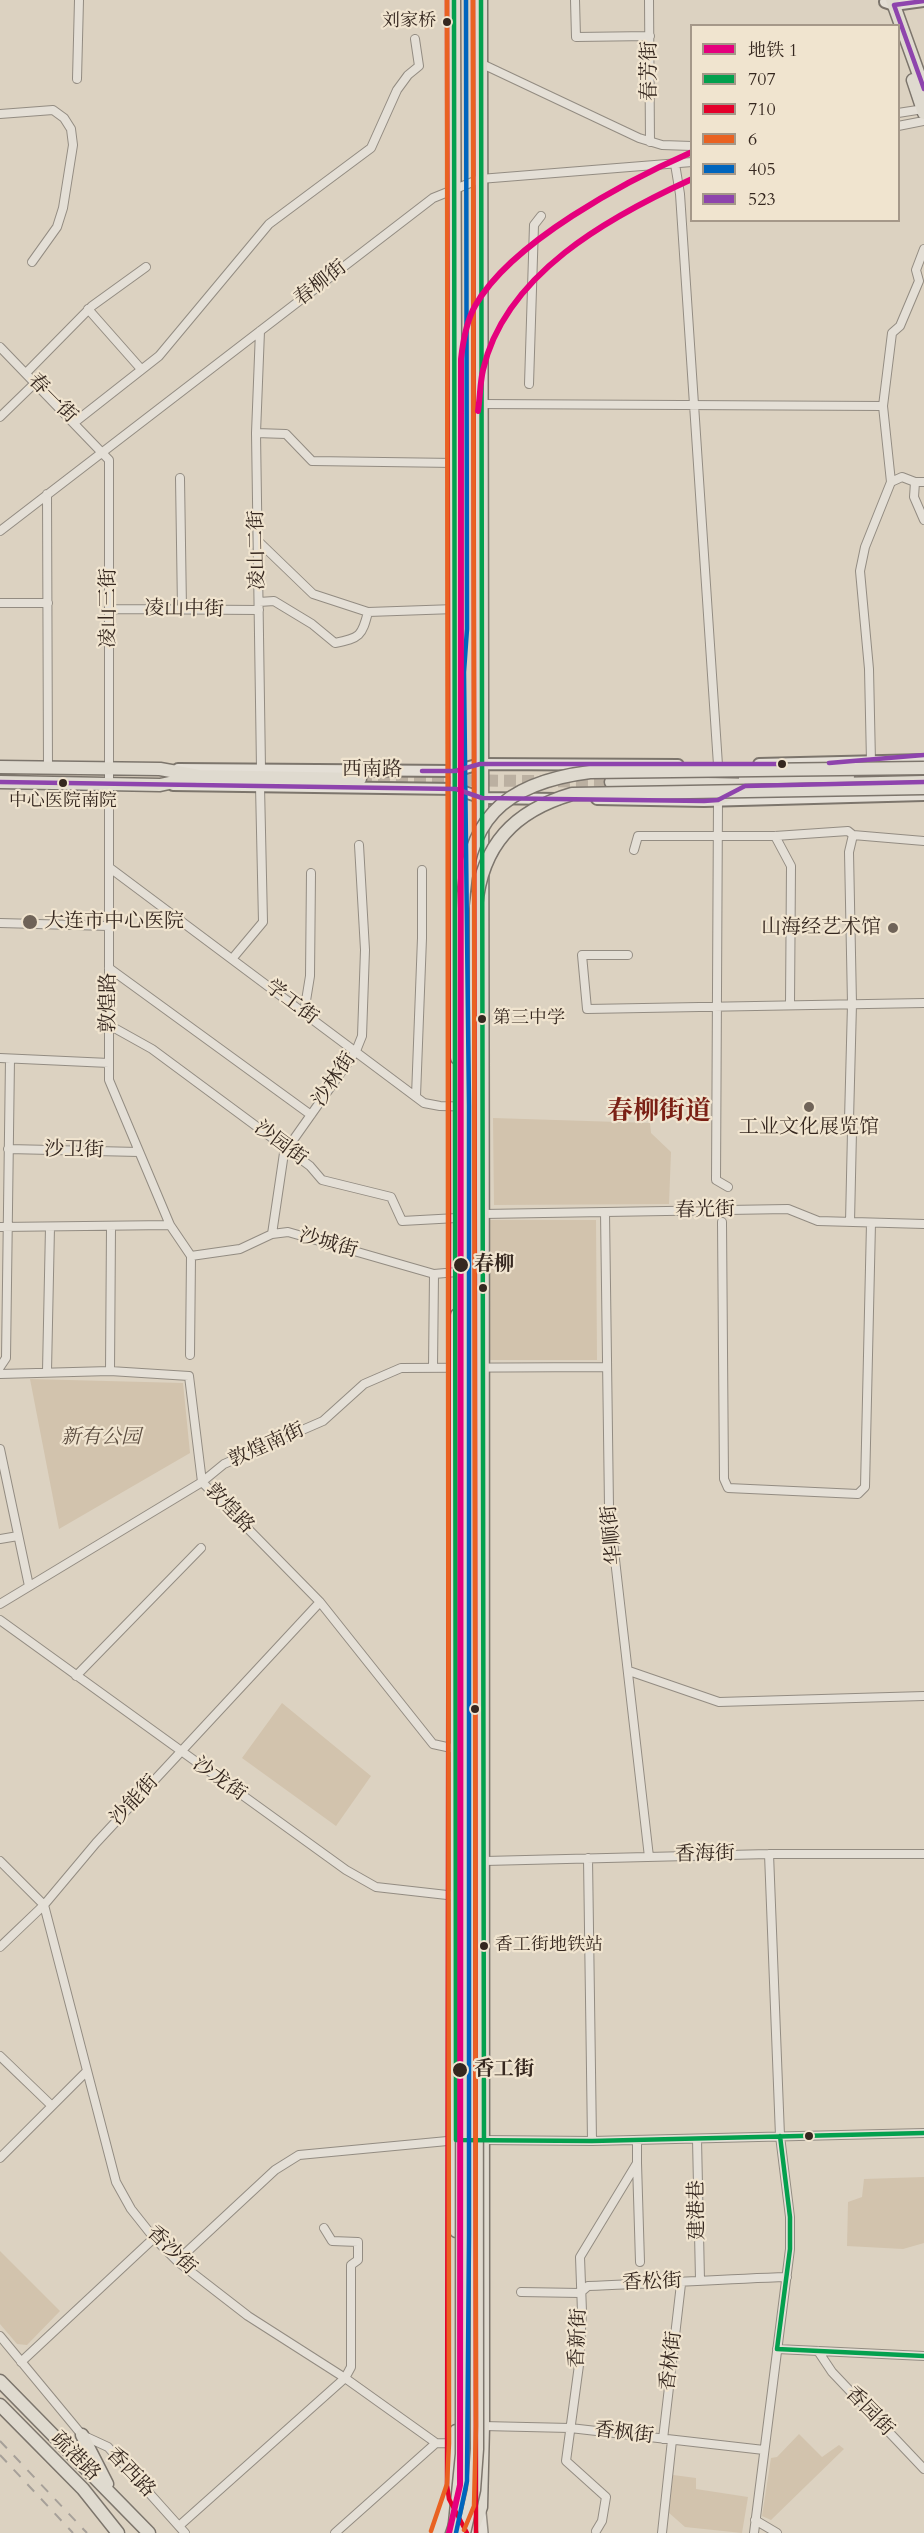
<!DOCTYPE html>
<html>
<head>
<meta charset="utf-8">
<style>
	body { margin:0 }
	#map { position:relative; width:924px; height:2533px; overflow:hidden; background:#dcd2c1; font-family:Cardo,"Noto Serif SC",serif }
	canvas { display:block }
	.legend { position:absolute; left:690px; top:24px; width:210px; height:198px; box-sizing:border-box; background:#f0e4cf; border:2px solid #a59889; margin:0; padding:8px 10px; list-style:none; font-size:18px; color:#35271f }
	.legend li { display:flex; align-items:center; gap:12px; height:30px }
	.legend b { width:30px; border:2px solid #a59889 }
</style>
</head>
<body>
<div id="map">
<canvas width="924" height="2533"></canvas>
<ul class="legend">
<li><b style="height:8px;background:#e5007d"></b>地铁 1</li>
<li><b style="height:8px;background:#03a04e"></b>707</li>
<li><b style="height:8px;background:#e4002b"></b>710</li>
<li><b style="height:8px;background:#e96222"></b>6</li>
<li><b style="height:8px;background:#0065bd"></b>405</li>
<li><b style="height:8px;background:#8e44ad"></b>523</li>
</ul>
</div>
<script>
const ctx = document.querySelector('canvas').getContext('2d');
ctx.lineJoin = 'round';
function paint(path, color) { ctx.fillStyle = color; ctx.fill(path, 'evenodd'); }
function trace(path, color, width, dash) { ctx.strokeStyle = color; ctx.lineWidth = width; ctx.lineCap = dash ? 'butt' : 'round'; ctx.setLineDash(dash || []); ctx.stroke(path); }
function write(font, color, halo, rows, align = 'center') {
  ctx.font = font + ' Cardo,"Noto Serif SC",serif'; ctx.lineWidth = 4.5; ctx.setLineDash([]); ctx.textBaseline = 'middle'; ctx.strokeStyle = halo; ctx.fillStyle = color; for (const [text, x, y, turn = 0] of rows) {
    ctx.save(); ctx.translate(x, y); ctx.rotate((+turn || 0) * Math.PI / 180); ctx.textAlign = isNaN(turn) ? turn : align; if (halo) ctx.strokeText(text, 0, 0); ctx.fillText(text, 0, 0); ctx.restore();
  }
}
paint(new Path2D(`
	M493 1118 650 1123 651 1133 671 1152 669 1204 494 1205Z
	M489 1220H596L597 1360H490Z
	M30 1379 183 1383 190 1453 59 1529Z
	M282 1703 371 1776 336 1826 242 1758Z
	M924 2177V2243L903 2249 847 2246 848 2202 862 2197 864 2179Z
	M0 2251 60 2311 27 2345 17 2344 0 2324Z
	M799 2434 822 2457 839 2445 844 2449 771 2520 762 2516 771 2458 777 2457Z
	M673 2475 696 2478V2489L748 2497 742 2533 685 2527 668 2512Z`), '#d2c3ad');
trace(new Path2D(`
	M360 779 611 782`), '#bbb0a1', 12, [12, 6]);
const minor = new Path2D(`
	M575 0 576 37 650 36
	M649 0 650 142
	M480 63 639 138 662 145 692 146
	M77 79 79 0
	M898 113 924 109
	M0 114 53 110 64 118 71 129 73 145 63 208 57 227 32 262
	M898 126 924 121
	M675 164 680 194 718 765
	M88 309 141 369
	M260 331 256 433 261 769
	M0 347 109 460V1080L170 1225 191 1256 240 1249 272 1234 288 1232 434 1274 457 1272
	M26 373 92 306 146 267
	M529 384 534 225 541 216
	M480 404 883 406
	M0 417 35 383
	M75 422 159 356 269 224 371 148 397 90 408 75 419 66 415 39
	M256 433 286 434 312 461 455 463
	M180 478 182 609
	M891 482 883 406 892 333 900 326 919 281 916 270 924 249
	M915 482 914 497 924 520
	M47 494 48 768
	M0 531 433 198 480 179 692 162
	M258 541 313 594 368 612 455 609
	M259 602 274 601 312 624 335 643C360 638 362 636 368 612
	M0 603H48
	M109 609 259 610
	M871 762 869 669 860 571 865 547 891 482 902 477 915 482H924
	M718 800 716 1180 728 1187
	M775 836 791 866 790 1004
	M634 850 638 836H775L848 831 853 835 924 841
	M110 868 424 1103 440 1106 480 1107
	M0 923 109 926
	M628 955H582L587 1009 924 1003
	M232 959 263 922 260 786
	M109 968 311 1115
	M304 1013 310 976 311 873
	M109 1025 152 1049 310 1166 322 1180 391 1197 402 1221 457 1218
	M0 1058 109 1063
	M416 1096 422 938V870
	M8 1149 139 1152
	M605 1212 609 1507 649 1857
	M483 1214 788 1209 818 1221 924 1224
	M722 1222 724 1479 728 1488 858 1494 865 1487 871 1223
	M850 1222 852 1131 849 1120 852 1004 849 852 853 835
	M0 1227 170 1225
	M272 1234 284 1153 356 1051 362 1036 365 950 359 845
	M190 1355 191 1256
	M0 1367 6 1358 10 1059
	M433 1368 434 1274
	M47 1371 50 1227
	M110 1371 111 1227
	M0 1374 110 1371 189 1376 202 1482 320 1602 433 1744 456 1749
	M0 1449 29 1586
	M0 1539 18 1536
	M0 1604 202 1482 224 1464 323 1421 364 1384 401 1368 606 1367
	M0 1620 346 1870 376 1887 456 1896
	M629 1671 719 1702 924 1696
	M76 1676 201 1548
	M588 1858 592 2141
	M0 1861 44 1905 116 2182 131 2209 154 2238 177 2261 248 2316 345 2378 436 2443 481 2444
	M485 1861 769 1854H924
	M0 1947 44 1905 96 1843 320 1602
	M0 2056 52 2106
	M697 2139 700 2280
	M482 2140 592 2141 924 2133
	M0 2158 87 2071
	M637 2163 640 2262
	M177 2261 275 2170 299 2155 458 2140
	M521 2292 580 2293 588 2286C654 2284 720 2279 787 2277
	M0 2336 82 2435 108 2447 185 2533
	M777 2349 924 2356
	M818 2351 832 2372 924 2469
	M21 2362 154 2238
	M483 2426 570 2428 764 2450
	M663 2439 681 2284
	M755 2520 777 2533
	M179 2526 345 2378 351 2367V2265L358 2260V2242L332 2241 324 2228
	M596 2531 602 2521 606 2497 566 2461 579 2365 582 2312 580 2257 637 2163V2140
	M335 2533 436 2443
	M662 2533 672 2440
	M754 2533 790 2249V2217L780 2136 769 1854`);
const tertiary = new Path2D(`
	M481 2512 483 2533`);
const secondary = new Path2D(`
	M887 0 885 2 894 5 924 1
	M759 764 924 760
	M178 769 455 771 480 764 678 765
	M173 785 456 789 482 798 558 799
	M597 799 704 801 924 795`);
const primary = new Path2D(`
	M454 0 457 1058
	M892 0 924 89
	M913 80 924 113
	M0 767 160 769 199 776 360 779
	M745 778 848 776
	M0 782 160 785 192 778
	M611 782 755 785
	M838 784 924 782
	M718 800 736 790
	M456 2231 457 1315
	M438 2533 454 2485 456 2431
	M471 2533 481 2507 483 2426C486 1617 480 809 481 0`);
const trunk = new Path2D(`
	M0 2381 149 2533
	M0 2405 83 2489 118 2533
	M82 2435 107 2484`);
trace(minor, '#938c82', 10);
trace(tertiary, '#938c82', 12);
trace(secondary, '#7c756c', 14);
trace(primary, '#7c756c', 15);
trace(trunk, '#7c756c', 15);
trace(minor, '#e4dfd6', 8);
trace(tertiary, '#e4dfd6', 9);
trace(secondary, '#e4dfd6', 10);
trace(primary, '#dfdacf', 12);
trace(trunk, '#dfdacf', 12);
trace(new Path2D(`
	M0 2441 87 2533
	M0 2455 73 2533`), '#a6a099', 2, [10, 10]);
const trunkBridge = new Path2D(`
	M454 2533 462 2454 463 909C465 821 502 783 590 772L924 768
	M464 2533 474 2490 477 2449 476 906C482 845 514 811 572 794L924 788`);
trace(trunkBridge, '#7c756c', 15, []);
trace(trunkBridge, '#dfdacf', 12);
trace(new Path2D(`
	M454 0 456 2140 592 2141 924 2133
	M481 0 484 2140
	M780 2136 790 2217V2249L777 2349 924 2356`), '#03a04e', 4.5);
trace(new Path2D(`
	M447 0 449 1218 447 2485 449 2499 467 2533
	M473 0C472 844 478 1689 476 2533`), '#e4002b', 4.5);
trace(new Path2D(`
	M464 2530 474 2506 476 2426 473 0
	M431 2531 447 2484 449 2443 447 0`), '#e96222', 4.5);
trace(new Path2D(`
	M456 2533 467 2481 469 2235V1106L464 672 467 629 466 0`), '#0065bd', 4.5);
trace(new Path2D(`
	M924 1 894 5 924 89
	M829 763 924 755
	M422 771H455L480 764H783
	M0 782 456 789 482 798 704 801 718 800 745 786 924 782`), '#8e44ad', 4.5);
trace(new Path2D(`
	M478 411C480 398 480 383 483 370 505 274 609 217 692 179
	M449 2533 460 2485 461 359C463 341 466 322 475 306 511 242 626 181 692 152`), '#e5007d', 6);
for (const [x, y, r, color] of [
	[447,22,5,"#35271f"],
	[782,764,5,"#35271f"],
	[63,783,5,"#35271f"],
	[30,922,8,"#6f6358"],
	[893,928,6,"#6f6358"],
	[482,1019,5,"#35271f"],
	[809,1107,6,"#6f6358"],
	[461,1265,8,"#35271f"],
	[483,1288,5,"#35271f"],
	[475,1709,5,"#35271f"],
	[484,1946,5,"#35271f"],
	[460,2070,8,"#35271f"],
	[809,2136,5,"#35271f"]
]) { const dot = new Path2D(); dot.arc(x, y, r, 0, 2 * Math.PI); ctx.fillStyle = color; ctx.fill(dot); trace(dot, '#f0e4cf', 2); }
write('18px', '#35271f', '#f0e4cf', [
	["刘家桥",436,22,"right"],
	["中心医院南院",63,802,"center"],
	["第三中学",493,1019],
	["香工街地铁站",495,1946]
], 'left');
write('20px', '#35271f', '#f0e4cf', [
	["春芳街",650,71,-90],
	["春柳街",321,284,-38],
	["春一街",52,399,45],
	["凌山二街",258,550,-91],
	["凌山三街",109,608,-90],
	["凌山中街",184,610,1],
	["西南路",372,770],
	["敦煌路",109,1003,-90],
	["学工街",291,1003,37],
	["沙林街",335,1080,-56],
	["沙园街",280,1144,37],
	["沙卫街",74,1151,1],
	["春光街",705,1211,-1],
	["沙城街",328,1244,16],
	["敦煌南街",267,1446,-24],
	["敦煌路",229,1509,46],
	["华顺街",613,1535,-96],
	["沙龙街",219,1780,35],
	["沙能街",135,1801,-47],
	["香海街",705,1855,-1],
	["建港巷",698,2210,-91],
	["香沙街",171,2251,44],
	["香松街",652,2283,-2],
	["香新街",579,2338,-88],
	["香林街",672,2361,-83],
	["香园街",869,2412,46],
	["香枫街",624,2434,7],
	["疏港路",75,2457,45],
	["香西路",130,2473,46]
]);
write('20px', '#35271f', '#f0e4cf', [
	["大连市中心医院",44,922],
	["山海经艺术馆",881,928,"right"],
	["工业文化展览馆",809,1128,"center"]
], 'left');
write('bold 20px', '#35271f', '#f0e4cf', [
	["春柳",474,1265],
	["香工街",474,2070]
], 'left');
write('italic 20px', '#5a4b3e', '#f0e4cf', [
	["新有公园",101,1438]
]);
write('bold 26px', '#7a1f14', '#f0e4cf', [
	["春柳街道",659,1113]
]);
</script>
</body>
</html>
